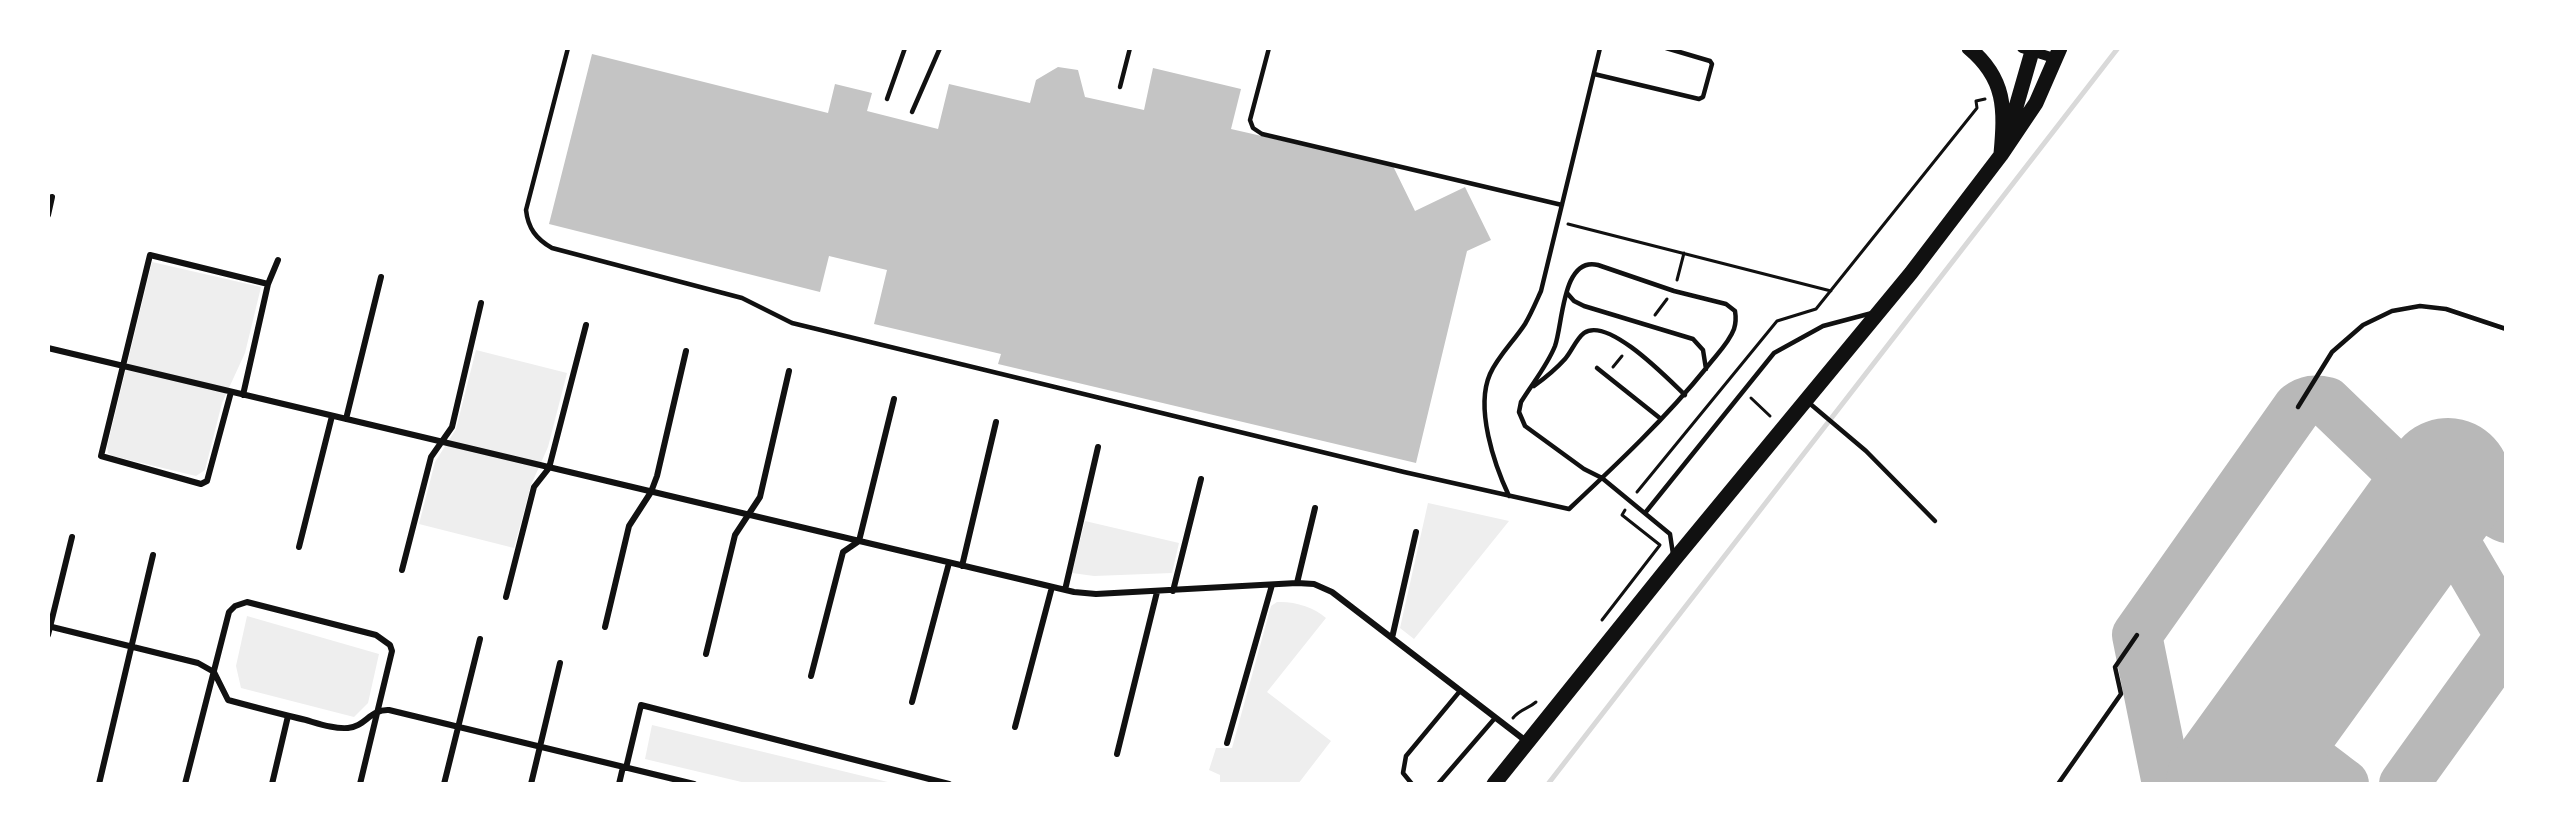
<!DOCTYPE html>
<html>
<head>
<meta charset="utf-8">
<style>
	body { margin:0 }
	#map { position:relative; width:2554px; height:832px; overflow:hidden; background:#fff; font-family:Karla,sans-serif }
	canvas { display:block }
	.frame { position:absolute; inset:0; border:50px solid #fff; pointer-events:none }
</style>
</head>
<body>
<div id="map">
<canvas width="2554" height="832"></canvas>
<div class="frame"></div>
</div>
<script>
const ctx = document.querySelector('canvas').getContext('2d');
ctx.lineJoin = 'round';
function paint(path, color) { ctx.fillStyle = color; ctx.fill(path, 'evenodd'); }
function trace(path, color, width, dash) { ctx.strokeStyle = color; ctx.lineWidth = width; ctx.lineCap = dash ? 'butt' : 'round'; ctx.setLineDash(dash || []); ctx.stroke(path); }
paint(new Path2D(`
	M152 262 261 287 245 353 222 403 205 470 196 476 113 456 108 453 107 447Z
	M476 350 567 373 548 447 531 485 514 548 419 524 435 462 456 429Z
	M1428 503 1509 521 1414 639 1400 628Z
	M1085 521 1179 543 1172 573 1094 576 1072 573Z
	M1277 602C1294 601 1314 607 1326 618L1267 692 1331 741 1298 784H1220V775L1209 770 1216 748H1232L1271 606Z
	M247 616 379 654 368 703 354 717 241 688 236 666Z
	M652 725 896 784H750L645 759Z`), '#eee');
trace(new Path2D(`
	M1548 784 2118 48`), '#d9d9d9', 5);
trace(new Path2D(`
	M2432 503C2459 488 2482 506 2506 518
	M2287 704 2282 725 2291 747
	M2252 753C2285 730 2317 765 2344 784
	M2167 784 2137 635 2298 407C2308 400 2315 399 2327 402L2432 503 2506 629
	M2404 784 2506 642`), '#b8b8b8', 50);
trace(new Path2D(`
	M2229 784 2448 481`), '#b8b8b8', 126);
paint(new Path2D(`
	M592 54 828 113 835 84 872 93 867 111 938 129 949 84 1030 103 1036 80 1058 67 1078 70 1085 97 1144 110 1153 68 1241 89 1231 129 1393 166 1415 211 1465 187 1491 240 1467 251 1416 463 998 364 1001 354 874 324 887 270 829 256 820 292 549 224Z`), '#c4c4c4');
trace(new Path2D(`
	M1568 224 1831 291
	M1677 280 1684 253
	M1655 315 1667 299
	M1613 367 1622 356
	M1751 398 1770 416
	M1637 492 1777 321 1816 309 1977 108 1976 101 1985 99
	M1602 620 1660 545 1622 515 1625 510
	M1513 718C1520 709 1528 709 1536 702`), '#111', 3);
trace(new Path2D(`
	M568 48 526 210C528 228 536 239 552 248L742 298 792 323 1404 472 1569 509C1617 464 1666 418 1707 367 1716 355 1729 343 1734 329 1736 323 1736 317 1735 311L1726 304 1674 291 1598 265C1562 256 1563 324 1555 346 1547 366 1532 384 1521 402L1519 412 1525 426 1584 469 1602 478 1670 534 1673 554
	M1269 48 1250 120 1253 128 1262 134 1562 205
	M1594 74 1699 99 1703 97 1712 64 1710 61 1666 48
	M1120 87 1130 48
	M887 99 905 48
	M912 112 940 48
	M1567 293 1574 301 1584 306 1693 339 1703 350 1706 369
	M1597 368 1661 419
	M1534 386C1545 378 1556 369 1565 359 1572 351 1576 339 1584 333 1608 316 1668 379 1685 395
	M1808 402 1866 451 1935 521
	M2298 407 2332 352 2363 325 2392 311 2420 306 2446 309 2506 329
	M1509 496C1494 464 1475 408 1490 374 1498 356 1514 341 1525 324 1531 314 1536 302 1541 291L1600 48
	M1645 513 1774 353 1823 326 1872 313
	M1412 784 1403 773 1406 756 1460 691
	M1438 784 1495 718
	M2058 784 2121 694 2115 667 2137 635`), '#111', 4.5);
trace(new Path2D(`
	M48 215 52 197
	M48 348 1074 592 1096 594 1297 583 1314 584 1332 592 1526 741
	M231 392 207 481 201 484 101 456 150 255 268 284
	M243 395 268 284 278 260
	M346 419 381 277
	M299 547 332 416
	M962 566 996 422
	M402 570 431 457 452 427 481 303
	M1297 583 1315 508
	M1065 590 1098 447
	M1173 591 1201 479
	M506 597 534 487 549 468 586 325
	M48 626 198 663 214 672 228 700C254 707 280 714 306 720 320 724 334 729 348 728 365 727 370 709 389 710L694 784
	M605 627 629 526 651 492 657 476 686 351
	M48 635 72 537
	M1392 638 1416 532
	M706 654 735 535 760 497 789 371
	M811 676 843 552 859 541 894 399
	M912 702 949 563
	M1015 727 1052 587
	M1227 743 1272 585
	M1117 754 1157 592
	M626 768 641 705 949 784
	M99 784 153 555
	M185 784 229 612 235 606 247 602 376 635 390 645 392 651 360 784
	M272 784 288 716
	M444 784 480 639
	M531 784 560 663
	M619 784 623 767`), '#111', 6);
trace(new Path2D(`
	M2022 48 2057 59`), '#111', 10);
trace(new Path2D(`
	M1969 48C2006 79 2005 109 2001 154
	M2008 135 2033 48
	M1494 784 1674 560 1911 273 2001 155 2036 103 2060 48`), '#111', 15);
</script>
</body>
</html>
